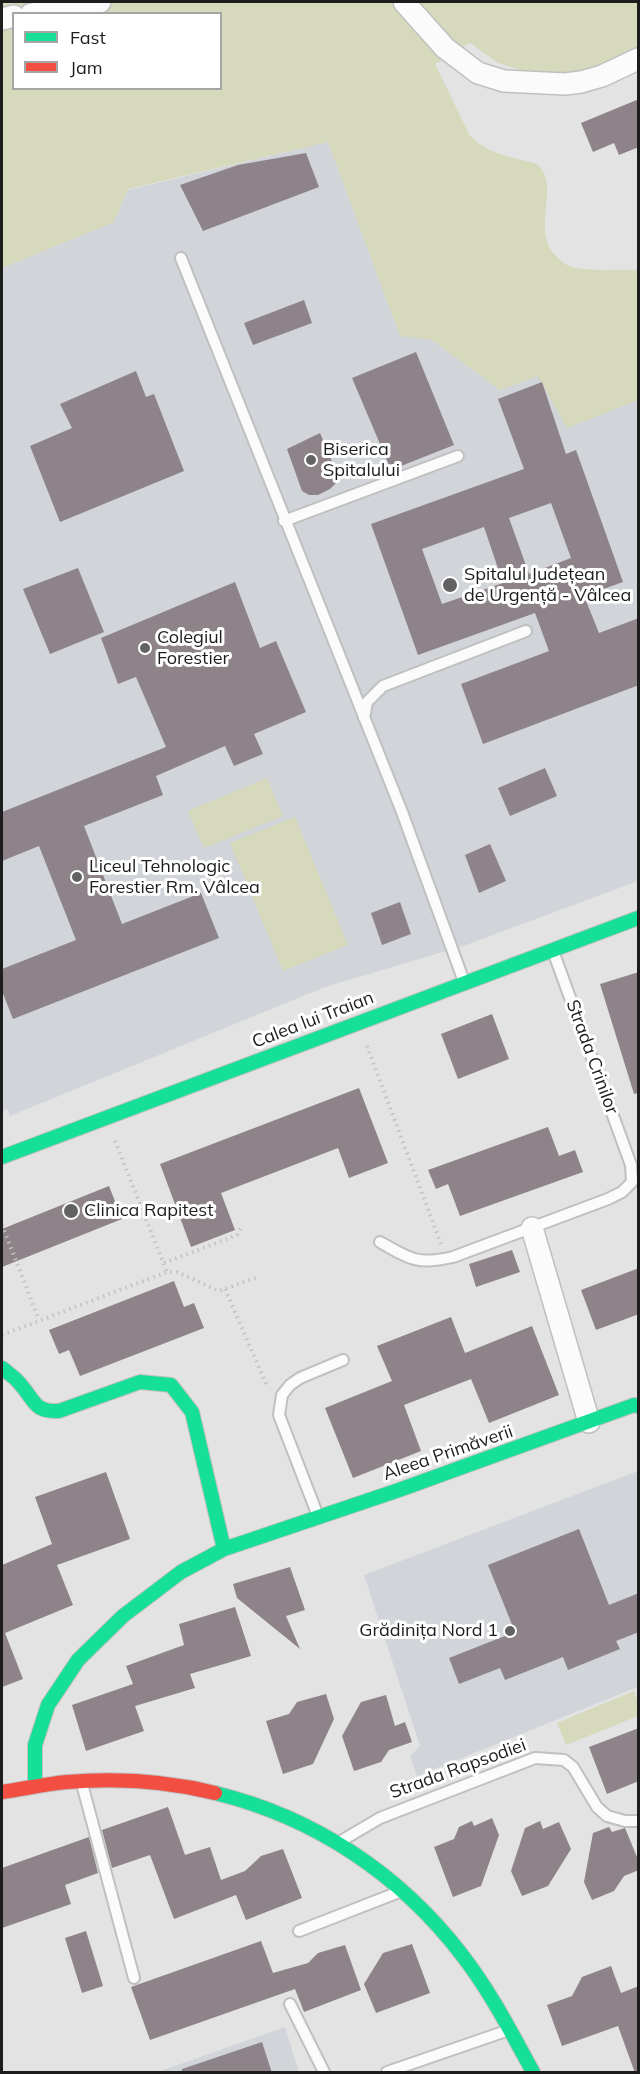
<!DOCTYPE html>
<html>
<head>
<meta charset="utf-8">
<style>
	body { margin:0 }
	#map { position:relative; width:640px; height:2074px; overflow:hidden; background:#e3e3e4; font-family:Mulish,sans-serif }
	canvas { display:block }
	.frame { position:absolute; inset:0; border:3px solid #1d1d1e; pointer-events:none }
	.legend { position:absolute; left:12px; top:12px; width:210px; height:78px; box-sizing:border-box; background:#fff; border:2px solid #a5a5a5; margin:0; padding:8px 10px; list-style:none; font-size:18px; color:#1d1d1e }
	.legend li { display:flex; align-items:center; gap:12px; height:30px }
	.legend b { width:30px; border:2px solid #a5a5a5 }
</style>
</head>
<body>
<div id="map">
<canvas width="640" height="2074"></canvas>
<div class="frame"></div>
<ul class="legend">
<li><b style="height:8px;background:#16e098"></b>Fast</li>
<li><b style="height:8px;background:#f24e42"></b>Jam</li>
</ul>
</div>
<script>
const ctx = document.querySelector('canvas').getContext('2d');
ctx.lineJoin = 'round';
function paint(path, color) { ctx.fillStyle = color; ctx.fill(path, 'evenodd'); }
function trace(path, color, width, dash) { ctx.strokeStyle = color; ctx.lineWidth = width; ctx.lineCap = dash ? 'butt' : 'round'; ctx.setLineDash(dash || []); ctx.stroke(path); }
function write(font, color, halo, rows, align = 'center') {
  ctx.font = font + ' Mulish,sans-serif'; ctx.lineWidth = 6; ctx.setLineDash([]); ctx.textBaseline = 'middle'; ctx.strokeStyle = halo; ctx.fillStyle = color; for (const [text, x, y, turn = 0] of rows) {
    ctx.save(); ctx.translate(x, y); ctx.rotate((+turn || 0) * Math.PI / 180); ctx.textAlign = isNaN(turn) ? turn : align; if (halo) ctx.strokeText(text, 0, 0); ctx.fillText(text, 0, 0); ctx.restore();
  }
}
paint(new Path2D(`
	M328 142 400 336 432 340 500 390 538 376 628 403 638 400V881L466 945 325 987 10 1116 7 1109 2 1111V268L114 222 128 190Z
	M638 1471V1687L417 1776 410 1756 420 1746 364 1575Z
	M285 2027 299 2072H158Z`), '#d1d4d9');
paint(new Path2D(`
	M2 2H638V50L581 75 530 73 498 63 470 43 435 64 470 136C489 155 512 157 537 164 562 186 530 227 555 255 559 259 564 264 569 266 585 272 621 269 638 270V400L567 428 538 376 500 390 432 340 400 336 328 142 128 189 114 222 2 268ZM14 14H220V88H14Z
	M267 778 283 816 204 848 188 811Z
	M295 817 348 945 283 971 230 843Z
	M634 1691 638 1703V1716L566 1745 557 1723Z`), '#d6d9bb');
paint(new Path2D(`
	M639 99V147L619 155 614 143 593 152 581 123Z
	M306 153 319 187 203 231 180 185 238 165Z
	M304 300 312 323 253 345 244 323Z
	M416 352 454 445 391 470 352 378Z
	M136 371 146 397 154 394 184 471 60 522 30 446 72 428 60 404Z
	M542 382 566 454 576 450 623 582 584 596 599 633 639 618V685L483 744 461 684 549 651 535 613 418 655 371 524 524 469 498 399ZM551 503 571 558 529 574 509 518ZM484 527 503 583 442 604 422 549Z
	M320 433 336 471 337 482 330 489 318 495H309L302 491 287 449Z
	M78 568 104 632 50 654 23 589Z
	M235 582 260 648 276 641 306 712 254 734 263 754 234 766 225 746 156 776 163 795 84 826 122 924 201 893 219 938 13 1019 2 991V969L76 940 39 846 2 861V812L166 747 136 677 118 684 101 638Z
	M545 768 557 796 510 816 498 788Z
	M490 844 506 881 479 893 465 855Z
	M400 902 411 934 382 945 371 913Z
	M639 972V1093L634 1094 600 984Z
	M492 1014 509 1059 458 1079 441 1034Z
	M359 1088 388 1163 349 1178 338 1148 221 1193 235 1230 191 1247 160 1164Z
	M548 1127 559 1156 575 1150 583 1172 460 1216 448 1184 436 1189 428 1170Z
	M109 1186 122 1219 2 1267V1229Z
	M512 1250 520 1272 476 1287 469 1264Z
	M639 1268V1314L596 1330 581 1290Z
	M174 1281 184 1307 194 1303 204 1328 80 1376 69 1350 59 1354 49 1330Z
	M451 1317 465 1353 532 1326 559 1395 489 1423 471 1379 404 1405 421 1451 353 1478 325 1408 392 1381 377 1346Z
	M106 1472 130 1539 57 1565 73 1605 5 1633 23 1679 2 1687V1565L52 1544 35 1497Z
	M579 1529 609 1605 639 1593V1632L616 1641 620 1649 568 1670 563 1657 505 1680 500 1668 459 1684 449 1658 515 1632 488 1565Z
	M290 1567 305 1610 286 1616 300 1649 237 1598 233 1584Z
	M235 1607 251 1656 190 1674 195 1688 135 1706 144 1731 86 1751 72 1705 133 1684 126 1666 184 1645 179 1624Z
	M326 1694 334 1719 313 1764 283 1774 266 1721 289 1714 297 1702Z
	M386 1695 395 1726 405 1722 412 1742 389 1750 381 1762 354 1771 342 1736 361 1702Z
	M639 1728V1781L607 1794 589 1747Z
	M168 1807 185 1855 210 1847 221 1880 245 1871 261 1856 283 1849 302 1898 246 1920 236 1895 174 1919 150 1855 112 1868 102 1830Z
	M492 1818 499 1835 481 1886 453 1897 434 1847 454 1839 459 1827 472 1821 474 1826Z
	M540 1821 543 1829 559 1822 571 1849 548 1886 522 1896 511 1871 525 1828Z
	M609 1827 612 1832 625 1828 639 1862V1870L624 1876 614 1891 592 1900 584 1882 593 1833Z
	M89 1837 98 1873 65 1885 71 1904 2 1928V1868Z
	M86 1931 103 1986 82 1993 65 1938Z
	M261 1941 273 1973 308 1963 318 1953 345 1945 361 1990 304 2012 295 1989 150 2040 131 1987Z
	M412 1944 430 1993 376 2013 364 1984 383 1953Z
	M611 1966 621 1993 639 1986V2073H635L618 2026 562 2046 547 2005 572 1996 582 1977Z
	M262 2042 272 2073H182V2069Z`), '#8d8389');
const lane = new Path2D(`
	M181 258 402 812 463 979
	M284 521 458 456
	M364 718 367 702 383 686 526 631
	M380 1242C411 1260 418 1265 453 1257L608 1199 622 1192 632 1182 631 1165 553 951
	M318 1516 279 1415 282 1395 290 1385 300 1378 343 1360
	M82 1784 134 1978
	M341 1841 380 1818 535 1758 564 1760 573 1767 597 1807 607 1816 625 1821H638
	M299 1931 399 1892
	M290 2004 324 2072
	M387 2072 509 2030`);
const street = new Path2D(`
	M404 2 445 48 478 73 504 81 565 84 581 82 602 76 638 59
	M31 14 100 2
	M2 19 14 16
	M532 1228 589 1422`);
const fast = new Path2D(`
	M2 1157 638 918
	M2 1368C8 1373 16 1378 21 1385 35 1401 34 1412 59 1411L140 1382 171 1385 192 1412 224 1549
	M35 1785V1745L48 1705 78 1660 123 1616 181 1572 224 1549 399 1490 634 1405 638 1406
	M215 1793C314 1817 400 1874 462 1955 490 1991 511 2032 533 2072`);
const jam = new Path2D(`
	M2 1792C23 1789 45 1784 67 1782 116 1778 167 1781 215 1793`);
trace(lane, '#c0c0c0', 14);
trace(street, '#c0c0c0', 24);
trace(fast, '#c0c0c0', 16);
trace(jam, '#c0c0c0', 16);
trace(new Path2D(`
	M367 1046 441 1244
	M115 1141 167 1272
	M2 1225 39 1320
	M164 1263 237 1235 243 1225
	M225 1289 268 1388
	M2 1335 167 1272H177L219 1291 258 1277`), '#c2c2c2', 4, [1.5, 4.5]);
trace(lane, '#fbfbfb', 10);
trace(street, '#fbfbfb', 21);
trace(fast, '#16e098', 14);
trace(jam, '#f24e42', 14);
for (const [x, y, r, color] of [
	[311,460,6,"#626263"],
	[450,585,8,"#626263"],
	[145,648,6,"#626263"],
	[77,877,6,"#626263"],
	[71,1211,8,"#626263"],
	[510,1631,6,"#626263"]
]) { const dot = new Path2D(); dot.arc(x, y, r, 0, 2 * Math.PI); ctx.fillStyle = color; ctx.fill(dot); trace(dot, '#fff', 2); }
write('18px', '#1d1d1e', '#fff', [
	["Biserica",323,450],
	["Spitalului",323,471],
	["Spitalul Județean",464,575],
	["de Urgență - Vâlcea",464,596],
	["Colegiul",157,638],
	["Forestier",157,659],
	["Liceul Tehnologic",89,867],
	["Forestier Rm. Vâlcea",89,888],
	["Clinica Rapitest",84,1211],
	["Grădinița Nord 1",498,1631,"right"]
], 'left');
write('18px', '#1d1d1e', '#fff', [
	["Calea lui Traian",313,1020,-21],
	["Strada Crinilor",592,1057,70],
	["Aleea Primăverii",448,1453,-19],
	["Strada Rapsodiei",458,1769,-20]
]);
</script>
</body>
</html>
